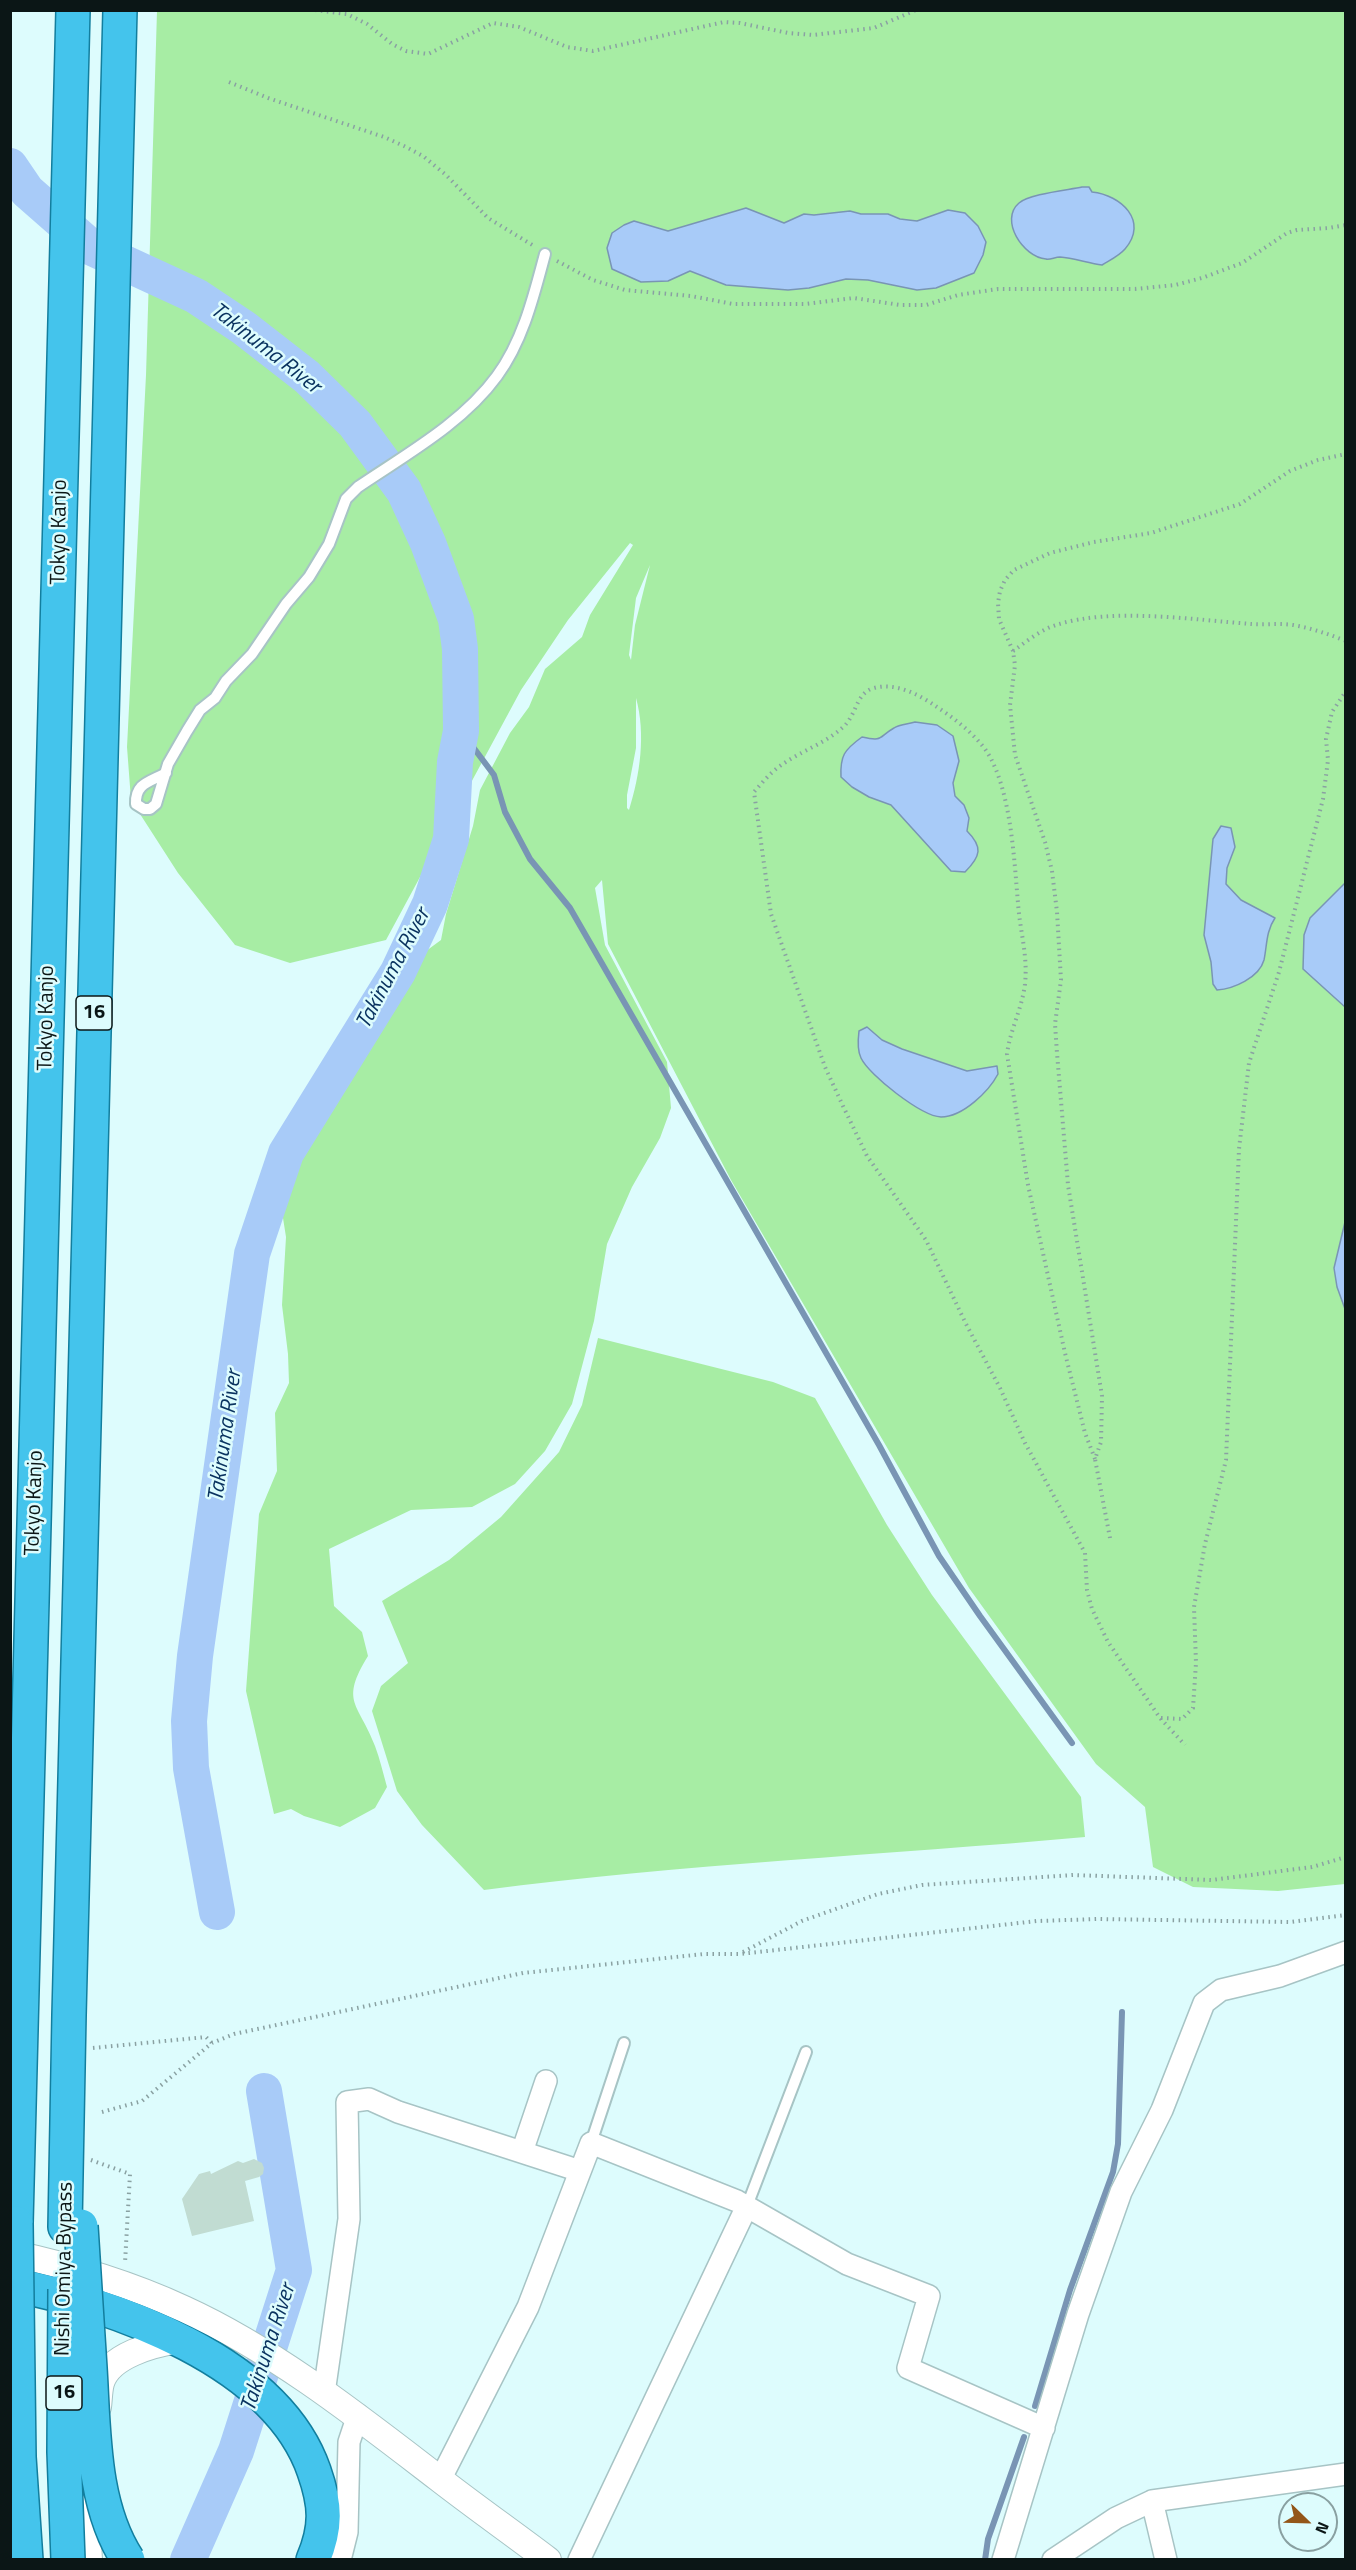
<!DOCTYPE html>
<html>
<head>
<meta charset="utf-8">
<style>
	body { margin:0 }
	#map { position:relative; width:1356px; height:2570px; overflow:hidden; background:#ddfcfd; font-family:"Titillium Web",sans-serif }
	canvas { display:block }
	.frame { position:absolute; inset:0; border:12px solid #0b1616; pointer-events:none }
	.north { position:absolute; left:1278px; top:2492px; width:60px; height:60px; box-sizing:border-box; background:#ddfcfd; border:2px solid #89a0a1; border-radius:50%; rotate:113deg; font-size:16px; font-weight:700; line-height:24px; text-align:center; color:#0b1616 }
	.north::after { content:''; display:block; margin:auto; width:21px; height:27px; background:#935619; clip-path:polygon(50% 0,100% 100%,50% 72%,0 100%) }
</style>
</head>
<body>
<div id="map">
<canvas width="1356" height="2570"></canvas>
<div class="frame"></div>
<div class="north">N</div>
</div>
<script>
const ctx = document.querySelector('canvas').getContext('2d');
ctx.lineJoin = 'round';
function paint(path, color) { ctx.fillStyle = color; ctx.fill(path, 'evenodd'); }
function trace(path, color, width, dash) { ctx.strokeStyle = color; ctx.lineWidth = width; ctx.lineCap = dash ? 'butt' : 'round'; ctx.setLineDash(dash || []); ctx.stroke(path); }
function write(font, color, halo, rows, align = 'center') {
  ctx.font = font + ' "Titillium Web",sans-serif'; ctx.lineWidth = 5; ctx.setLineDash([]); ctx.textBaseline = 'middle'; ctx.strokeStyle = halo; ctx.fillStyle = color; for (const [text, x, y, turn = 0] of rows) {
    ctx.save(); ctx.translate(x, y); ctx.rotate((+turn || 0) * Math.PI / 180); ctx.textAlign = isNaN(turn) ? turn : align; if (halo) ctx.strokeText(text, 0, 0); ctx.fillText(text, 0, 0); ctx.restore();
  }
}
paint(new Path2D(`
	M157 11H1345V1884L1278 1891 1193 1887 1153 1867 1145 1807 1096 1764 969 1588 731 1180 608 944 602 880 595 888 605 945 667 1062 671 1108 660 1138 632 1187 607 1244 594 1321 572 1404 545 1451 515 1484 472 1507 411 1510 329 1549 334 1606 362 1632 368 1656C339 1703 359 1703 375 1746 380 1759 383 1773 387 1787L375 1808 340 1827 304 1816 291 1809 274 1814 246 1691 259 1514 277 1471 275 1413 289 1383 288 1354 282 1305 286 1237 280 1199 306 1146 358 1055 422 954 441 940 446 914 473 826 480 790 510 733 529 707 545 669 582 637 590 615 633 545 630 543 568 620 521 690 386 940 290 963 235 945 178 873 131 800 127 747 146 375ZM650 565 635 625 631 660 629 655 636 598ZM636 698C646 734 640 775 629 810L627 808V795L636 748Z
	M598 1338 773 1382 815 1398 887 1525 932 1595 1081 1797 1085 1837C885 1855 683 1864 484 1890L422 1825 397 1791 372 1711 381 1686 408 1663 382 1601 449 1560 501 1517 559 1452 582 1405Z`), '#a7eda4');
const water = new Path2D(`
	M1082 187H1089L1092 192C1121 195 1149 221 1125 249 1119 256 1110 260 1102 265 1088 263 1073 258 1060 257 1055 257 1050 260 1046 259 1023 257 999 220 1019 203 1028 194 1068 190 1082 187Z
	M746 208 784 223 804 214 814 215 850 211 861 214H888L900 219 917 221 948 210 965 213 978 226 986 242 983 255 974 273 936 288 917 290 868 280 846 279 809 288 788 290 726 285 690 271 668 281 641 282 612 269 607 248 612 233 624 225 634 221 668 231Z
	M915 722 937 725 953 736 959 761 953 783 955 796 964 805 969 818 967 831C983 847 981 856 965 872L951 871 891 805 869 797 852 787 841 777C840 756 844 750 862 737 884 742 878 737 894 728 899 724 909 724 915 722Z
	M1221 826 1231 828 1235 847 1227 868 1226 884 1241 900 1275 918C1266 931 1267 946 1264 960 1259 978 1233 989 1217 990L1213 984 1211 962 1204 935 1213 839Z
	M1345 883V1007L1303 969 1304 935 1310 918Z
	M867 1027 882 1040 902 1049 967 1071 997 1066 998 1074C989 1091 963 1117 941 1117 921 1116 869 1075 861 1058 857 1050 858 1039 859 1031Z
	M1345 1222V1309L1337 1287 1334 1268Z`);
paint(water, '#a8cbf8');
trace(water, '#7995b4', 1.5);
trace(new Path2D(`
	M461 731 494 775 505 812 530 859 570 908 879 1445 939 1556 980 1616 1072 1743
	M1035 2406 1070 2290 1113 2172 1118 2144 1122 2012
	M985 2560 988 2539 1024 2437`), '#7995b4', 6);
trace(new Path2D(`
	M10 166 27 191 92 248 196 296 244 328 307 377 355 424 404 491 428 543 456 619 460 649 461 731 455 762 451 839 430 904 398 972 286 1153 252 1254 195 1656 189 1721 191 1768 217 1912
	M188 2560 236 2451 294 2270 264 2091`), '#a8cbf8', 36);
paint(new Path2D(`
	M254 2159 262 2163 264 2168 263 2174 259 2177 245 2181 254 2221 192 2236 182 2199 199 2174 210 2171 211 2174 238 2161 243 2163Z`), '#c1dcd2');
const service = new Path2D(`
	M166 773C150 782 135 783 136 804L144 809H150L156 804 168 764 187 731 200 710 215 698 226 681 252 654 286 604 309 577 329 544 346 499 358 487C405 455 463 423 497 376 523 341 534 295 545 254
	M591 2143 624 2043
	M747 2206 806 2052`);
const minor = new Path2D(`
	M522 2152 546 2081
	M324 2393 349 2219 347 2102 369 2099 398 2112 580 2171
	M440 2480 528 2307 591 2143 737 2201 847 2264 929 2296 908 2368 1044 2428
	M1152 2501 1166 2560
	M340 2560 347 2532 349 2442 358 2415
	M579 2560 747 2206
	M1003 2560 1078 2314 1121 2192 1162 2110 1204 2003 1221 1990 1280 1976 1346 1952
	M1053 2560 1116 2518 1152 2501 1346 2474`);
const tertiary = new Path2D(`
	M10 2253C71 2266 128 2283 184 2309 274 2350 360 2418 438 2478 474 2506 511 2532 548 2560
	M98 2407C99 2399 99 2390 101 2383 109 2355 154 2344 179 2340
	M89 2560 86 2509 91 2467`);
const trunk = new Path2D(`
	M16 2223 73 10
	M65 2227 69 2015 120 10
	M10 2284C114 2304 276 2361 314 2471 326 2505 327 2527 313 2560`);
trace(service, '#a7c4c5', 14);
trace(minor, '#a7c4c5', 24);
trace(tertiary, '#a7c4c5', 28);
trace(trunk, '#127e9e', 36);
trace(new Path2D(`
	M315 10 347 14 367 24 392 44 406 51 428 54 493 23 519 27 567 47 593 51 724 22 740 23 788 33 813 35 874 28 916 10
	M229 82 268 98 384 137 404 146 423 156 446 175 488 218 534 246
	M557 261 593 280 625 290 691 296 733 304H805L854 298 900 305H926L958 295 998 289H1135L1175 285 1202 278 1242 263 1287 233 1297 230 1329 228 1346 225
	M1013 651C1026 642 1040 630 1056 625 1112 607 1194 620 1252 624 1265 625 1279 623 1293 625 1311 628 1328 634 1346 641
	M1095 1459 1085 1433 1065 1353 1028 1185 1007 1054C1010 1030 1022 1009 1025 984 1028 955 1020 932 1018 903 1014 859 1011 786 985 749 972 732 955 719 937 707 920 695 896 682 874 688 855 693 857 716 842 728 824 744 799 752 780 766 770 773 762 783 754 792L771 914 825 1067 843 1106 867 1156 926 1240 966 1324 1000 1388 1025 1443 1085 1553 1087 1590 1092 1609 1108 1642 1160 1718 1185 1745
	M1110 1538 1095 1459 1101 1442 1102 1396 1068 1185 1057 1053 1055 1024 1061 980 1057 912 1052 871 1045 842 1015 755 1010 705 1015 665 1013 651 999 619 998 603 1000 591 1005 580 1014 570 1050 553 1094 542 1151 533 1240 504 1290 471 1318 460 1346 454
	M1161 1718 1182 1719 1193 1708 1196 1663 1194 1607 1205 1544 1226 1460 1239 1149 1249 1063 1279 972 1323 799 1328 760 1326 739 1332 712 1346 691
	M743 1952 802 1921 878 1894 922 1885 1073 1875 1212 1880 1312 1867 1346 1857
	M93 2048 206 2037 212 2043
	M102 2112 142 2101 212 2043 234 2034 523 1973 704 1954H740L1037 1921 1097 1919 1290 1922 1346 1915
	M91 2160 130 2174 125 2263`), '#8aa1a2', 4, [1.5, 4.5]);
trace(service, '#fff', 10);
trace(minor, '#fff', 21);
trace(tertiary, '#fff', 26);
trace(trunk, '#44c4ec', 33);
const trunkBridge = new Path2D(`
	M16 2223 19 2457 26 2560
	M81 2226C84 2274 87 2321 90 2368 94 2431 92 2505 128 2560
	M65 2289 64 2452 68 2560`);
trace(trunkBridge, '#127e9e', 36, []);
trace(trunkBridge, '#44c4ec', 33);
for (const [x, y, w] of [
	[94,1013,36],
	[64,2393,36]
]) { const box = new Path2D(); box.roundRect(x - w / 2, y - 17, w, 34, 4.5); ctx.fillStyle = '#ddfcfd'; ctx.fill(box); trace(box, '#0b1616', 1.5); }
write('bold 20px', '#0b1616', null, [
	["16",94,1013],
	["16",64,2393]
]);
write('21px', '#0b1616', '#ddfcfd', [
	["Tokyo Kanjo",60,532,-89],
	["Tokyo Kanjo",47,1018,-89],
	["Tokyo Kanjo",35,1503,-88],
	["Nishi Omiya Bypass",65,2269,-89]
]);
write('italic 22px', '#0a3360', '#ddfcfd', [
	["Takinuma River",265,349,38],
	["Takinuma River",394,969,-62],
	["Takinuma River",226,1436,-82],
	["Takinuma River",269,2348,-72]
]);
</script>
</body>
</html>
